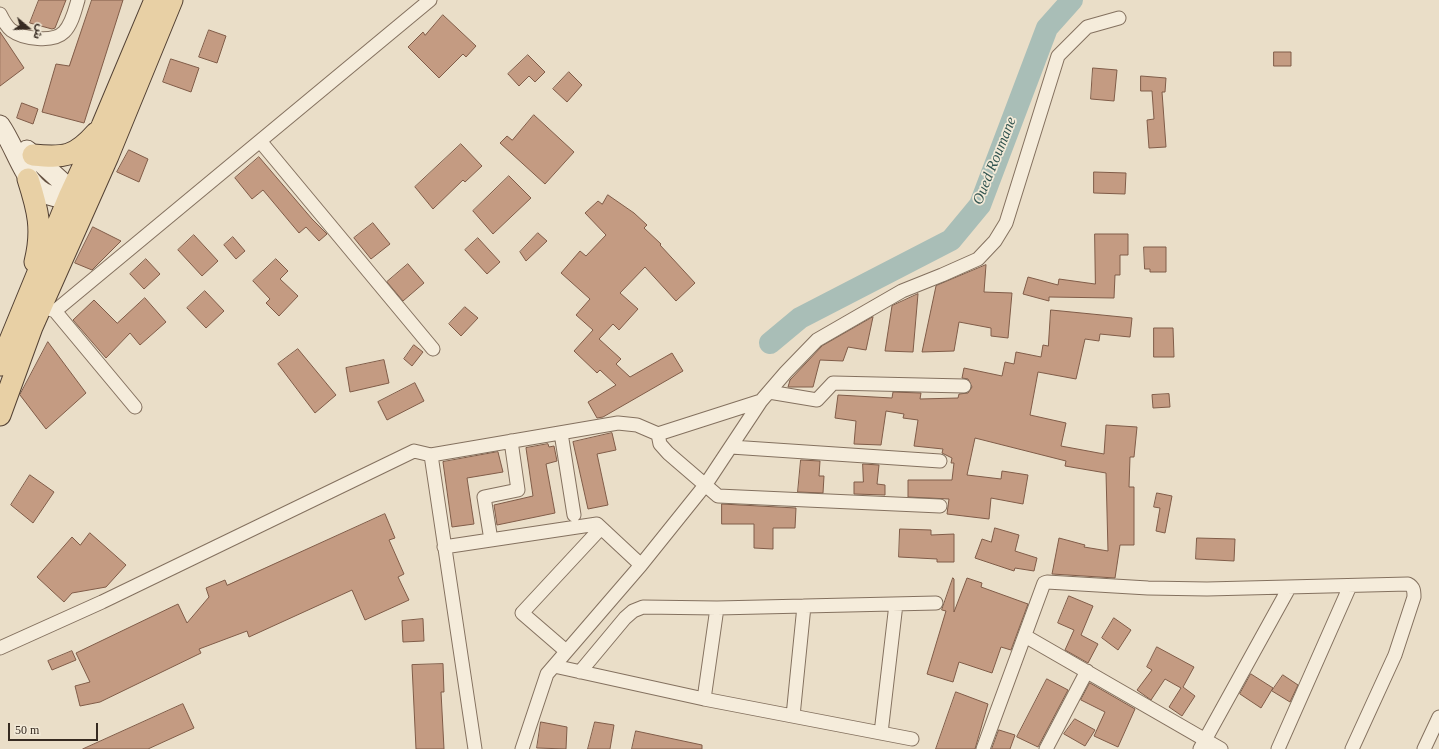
<!DOCTYPE html>
<html>
<head>
<meta charset="utf-8">
<style>
	body { margin:0 }
	#map { position:relative; width:1439px; height:749px; overflow:hidden; background:#eadec8; font-family:"Times New Roman","Noto Sans Arabic",serif }
	canvas { display:block }
	.north { position:absolute; left:8px; top:8px; width:40px; height:40px; -webkit-text-stroke:3px #f2e9d7; paint-order:stroke; rotate:109deg; font-size:11px; font-weight:700; line-height:16px; text-align:center; color:#362a21 }
	.north::after { content:''; display:block; margin:auto; width:14px; height:18px; background:#362a21; clip-path:polygon(50% 0,100% 100%,50% 72%,0 100%) }
	.scale { position:absolute; left:8px; top:723px; width:90px; height:18px; box-sizing:border-box; border:2px solid #362a21; border-top:0; padding-left:5px; font-size:12px; line-height:14px; white-space:nowrap; color:#362a21; -webkit-text-stroke:3px #f2e9d7; paint-order:stroke }
</style>
</head>
<body>
<div id="map">
<canvas width="1439" height="749"></canvas>
<div class="north">ش</div>
<div class="scale">50 m</div>
</div>
<script>
const ctx = document.querySelector('canvas').getContext('2d');
ctx.lineJoin = 'round';
function trace(path, color, width, dash) { ctx.strokeStyle = color; ctx.lineWidth = width; ctx.lineCap = dash ? 'butt' : 'round'; ctx.setLineDash(dash || []); ctx.stroke(path); }
function paint(path, color) { ctx.fillStyle = color; ctx.fill(path, 'evenodd'); }
function write(font, color, halo, rows, align = 'center') {
  ctx.font = font + ' "Times New Roman",serif'; ctx.lineWidth = 3.5; ctx.setLineDash([]); ctx.textBaseline = 'middle'; ctx.strokeStyle = halo; ctx.fillStyle = color; for (const [text, x, y, turn = 0] of rows) {
    ctx.save(); ctx.translate(x, y); ctx.rotate((+turn || 0) * Math.PI / 180); ctx.textAlign = isNaN(turn) ? turn : align; if (halo) ctx.strokeText(text, 0, 0); ctx.fillText(text, 0, 0); ctx.restore();
  }
}
trace(new Path2D(`
	M770 343 800 318 951 240 980 205 1047 28 1072 0`), '#a9beb7', 22);
const building = new Path2D(`
	M39 0H66L55 28 52 29 30 23Z
	M92 0H123L84 123 42 112 56 64 69 66Z
	M443 15 476 46 466 57 463 54 439 78 408 47 423 32 425 35Z
	M209 30 226 36 217 63 199 57Z
	M0 32 24 68 0 86Z
	M1274 52H1291V66H1274Z
	M528 55 545 72 535 82 529 76 519 86 508 74Z
	M171 59 199 68 191 92 163 82Z
	M1093 68 1117 70 1114 101 1091 99Z
	M569 72 582 85 567 102 553 89Z
	M1141 76 1166 78 1165 92H1162L1166 147 1149 148 1147 120 1154 119 1152 91H1141Z
	M22 103 38 109 33 124 17 118Z
	M534 115 574 152 545 184 500 143 507 136 512 140Z
	M461 144 482 166 465 182 463 180 433 209 415 187Z
	M129 150 148 159 139 182 117 172Z
	M259 157 312 219 327 234 319 241 306 227 299 233 263 190 252 199 235 178Z
	M1094 172 1126 173 1125 194 1094 193Z
	M509 176 531 198 493 234 473 211Z
	M608 195 634 213 647 225 644 228 661 244 660 245 695 283 676 301 645 267 620 293 638 309 619 330 613 324 599 339 621 359 616 364 630 377 672 353 683 371 603 417 597 418 588 402 616 385 600 370 597 373 574 351 593 330 576 315 590 299 561 273 580 251 586 256 606 235 585 213 598 201 602 204Z
	M373 223 390 244 371 259 354 238Z
	M93 227 121 241 92 270 75 263Z
	M538 233 547 241 526 261 520 252Z
	M1095 234H1128V255H1120V275H1115L1114 298 1049 297V301L1023 294 1028 277 1058 285 1059 279 1095 284Z
	M194 235 218 261 202 276 178 250Z
	M233 237 245 251 236 259 224 245Z
	M478 238 500 262 487 274 465 250Z
	M1144 247H1166V272H1150V269H1145Z
	M146 259 160 274 144 289 130 274Z
	M276 259 288 271 280 279 298 296 279 316 266 303 270 299 253 281Z
	M408 264 424 283 403 301 387 282Z
	M986 265 984 292 1012 293 1008 338 991 336V328L959 322 954 351 922 352 936 286Z
	M205 291 224 311 206 328 187 308Z
	M918 294 913 352 885 351 892 306Z
	M145 298 166 322 140 345 130 333 106 358 73 320 94 300 117 323Z
	M465 307 478 318 461 336 449 324Z
	M1051 310 1132 318 1130 337 1100 334 1099 341 1085 339 1076 379 1038 372 1030 415 1066 423 1061 446 1104 454 1106 425 1137 427 1134 457H1130L1129 487H1134V545H1120L1115 578 1052 574 1059 538 1085 545 1084 547 1108 551 1106 473 1065 466 1066 461 975 438 967 475 1001 479 1002 471 1028 475 1023 504 991 498 989 519 947 514 949 499 908 497V480H952L954 463H951L952 458 942 453 943 449 914 446 918 420 903 418 904 414 886 411 881 445 854 444 856 421 835 418 838 395 892 398 893 392 921 393 920 399 958 398 959 394 968 393 972 387 968 379 962 378 964 368 1002 376 1005 362 1014 364 1016 352 1041 357 1043 345 1048 346Z
	M873 317 866 350 848 347 843 361 820 360 813 387H788L790 380 822 346Z
	M1154 328H1173L1174 357H1154Z
	M48 342 86 393 46 429 20 395Z
	M414 345 423 352 412 366 404 359Z
	M298 349 336 395 315 413 278 364Z
	M384 360 389 383 350 392 346 368Z
	M415 383 424 401 387 420 378 402Z
	M1169 394 1170 407 1153 408 1152 395Z
	M612 433 616 450 597 454 608 505 588 509 573 442Z
	M548 444 549 447 554 446 557 461 546 464 555 513 497 525 494 505 533 496 526 448Z
	M498 452 503 472 467 478 474 524 452 527 443 462Z
	M801 460 820 461 819 476H824L823 493 798 492Z
	M863 464 879 465 877 484 885 485V495L854 494V482H863Z
	M30 475 54 492 33 523 11 505Z
	M1157 493 1172 496 1165 533 1156 531 1160 508 1154 507Z
	M722 504 796 508 795 528H773V549L754 548V524H722Z
	M385 514 395 538 389 540 404 574 398 577 409 600 365 620 352 590 249 637 247 631 199 649 201 653 100 702 80 706 75 686 90 682 76 653 178 604 187 623 209 597 206 588 225 580 227 585Z
	M995 528 1019 535 1015 551 1037 558 1034 571 1015 568 1014 571 975 558 982 539 991 542Z
	M900 529 931 530V535L954 534V562H937V559L899 557Z
	M90 533 126 565 106 587 72 593 64 602 37 577 72 537 80 545Z
	M1197 538 1235 539 1234 561 1196 559Z
	M953 578 954 579V612L967 578 982 583 981 587 1028 604 1011 650 1001 647 992 673 959 662 953 682 927 674 946 611 942 610Z
	M1069 596 1093 606 1081 635 1098 644 1088 663 1065 650 1074 630 1058 623Z
	M1114 618 1131 630 1118 650 1102 638Z
	M423 619 424 641 403 642 402 621Z
	M1157 647 1194 667 1183 687 1195 696 1182 716 1169 707 1181 688 1165 679 1151 700 1137 690 1152 670 1147 667Z
	M72 651 76 660 52 670 48 661Z
	M443 664 444 692H441L444 749H416L412 665Z
	M1251 674 1273 688 1261 708 1240 694Z
	M1283 675 1298 685 1290 702 1272 691Z
	M1047 679 1068 690 1038 747 1017 737Z
	M1090 683 1135 709 1118 747 1094 736 1105 712 1081 700Z
	M956 692 988 704 975 749H936Z
	M183 704 194 728 148 749H83Z
	M1075 719 1095 730 1085 746 1064 734Z
	M541 722 567 727 566 749 537 748Z
	M595 722 614 725 610 749H588Z
	M999 730 1015 735 1010 749H992Z
	M636 731 702 745V749H632Z`);
paint(building, '#c49b82');
trace(building, '#805c48', 1);
const street = new Path2D(`
	M0 14C3 20 6 26 11 30 23 39 53 43 64 32 72 24 75 10 78 0
	M260 141 433 349
	M46 308 55 311 135 407
	M55 311 430 0
	M769 392 817 400 833 383 964 386
	M561 433 574 515
	M658 434 660 444 668 453 718 496 940 506
	M731 447 940 461
	M431 455 475 749
	M491 540 484 497 518 490 511 441
	M444 547 597 524 641 565
	M1025 636 1221 749
	M0 648 102 602 414 451 431 455 618 423 637 425 658 434 761 401 786 372 817 340 902 291 942 275 978 259 995 241 1006 223 1058 56 1087 27 1119 18
	M566 651 522 613 601 528
	M554 666 704 699 912 739
	M580 672 625 618 633 611 643 607 717 608 936 603
	M704 699 717 608
	M793 716 804 606
	M881 733 896 604
	M522 749 547 674 641 565 706 484 761 401
	M983 749 1044 583 1047 582 1148 588 1207 589 1408 584C1414 587 1414 591 1414 597L1395 655 1352 749
	M1046 749 1087 671
	M1200 749 1289 588
	M1278 749 1350 586
	M1424 749 1439 717`);
const secondary = new Path2D(`
	M0 125C23 158 29 214 82 192
	M27 150 61 181 74 207`);
const primary = new Path2D(`
	M33 155C64 158 75 157 96 133
	M28 179C38 210 43 230 35 262
	M0 365 69 197 102 126 155 0
	M0 415 32 327 108 156 172 0`);
trace(street, '#84715f', 15);
trace(secondary, '#665242', 21);
trace(primary, '#524033', 23);
trace(street, '#f5ecdb', 13);
trace(secondary, '#f5ecdb', 19);
trace(primary, '#e8d0a5', 21);
write('italic 15px', '#325450', '#f2e9d7', [
	["Oued Roumane",995,161,-68]
]);
</script>
</body>
</html>
